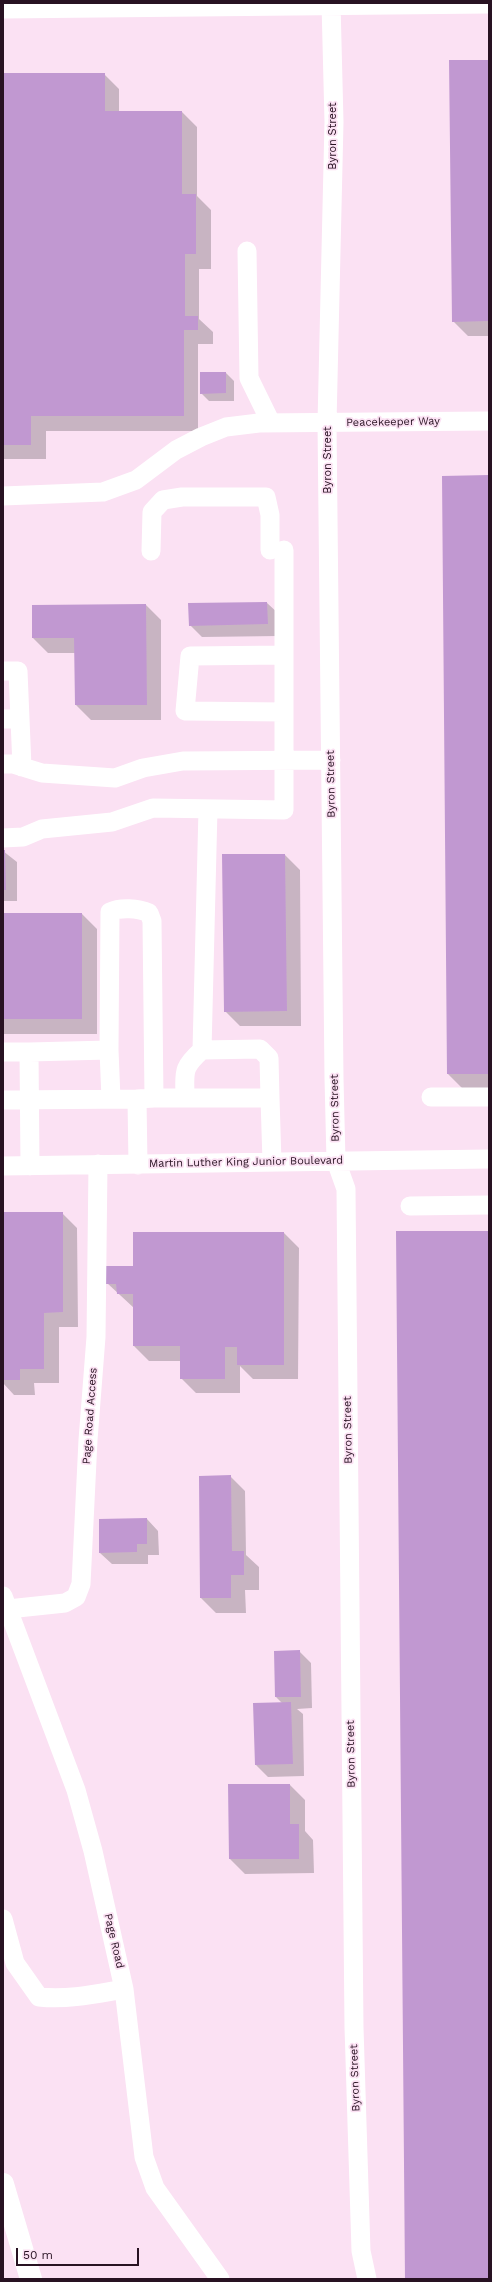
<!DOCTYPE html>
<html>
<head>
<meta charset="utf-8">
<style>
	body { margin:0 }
	#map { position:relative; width:492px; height:2282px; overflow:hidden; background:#fbe1f3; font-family:"Work Sans",sans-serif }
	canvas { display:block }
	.frame { position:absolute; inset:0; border:4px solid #281222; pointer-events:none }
	.scale { position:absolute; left:16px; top:2248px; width:123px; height:18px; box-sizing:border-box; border:2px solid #281222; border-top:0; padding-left:5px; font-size:12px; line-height:14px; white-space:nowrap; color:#281222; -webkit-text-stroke:3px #fbe1f3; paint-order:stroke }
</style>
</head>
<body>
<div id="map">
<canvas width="492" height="2282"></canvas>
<div class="frame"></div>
<div class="scale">50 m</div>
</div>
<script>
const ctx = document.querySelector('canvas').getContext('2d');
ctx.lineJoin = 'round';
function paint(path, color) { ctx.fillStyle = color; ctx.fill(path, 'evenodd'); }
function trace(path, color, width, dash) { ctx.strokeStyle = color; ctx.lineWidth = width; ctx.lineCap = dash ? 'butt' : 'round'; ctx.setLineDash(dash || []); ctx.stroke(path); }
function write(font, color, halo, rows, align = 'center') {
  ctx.font = font + ' "Work Sans",sans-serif'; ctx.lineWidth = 3.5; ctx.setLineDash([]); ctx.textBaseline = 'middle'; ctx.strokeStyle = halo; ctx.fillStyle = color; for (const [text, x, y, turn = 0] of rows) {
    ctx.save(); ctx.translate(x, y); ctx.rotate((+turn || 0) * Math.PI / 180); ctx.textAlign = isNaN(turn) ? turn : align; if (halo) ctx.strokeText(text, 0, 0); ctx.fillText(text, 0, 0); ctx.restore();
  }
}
paint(new Path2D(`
	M489 61V336H468L453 321Z
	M3 74H104L119 89V112H182L197 127V196L211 210V269H199V319L213 332V344H198V431H46V459H3Z
	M226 373 234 381V401H209L201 393Z
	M489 476V1089H463L448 1074Z
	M267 603 279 614V636L202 637 190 625Z
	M146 605 161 620V720H91L76 705V653H48L33 638Z
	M3 851 17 862V901H3Z
	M285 855 300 870 301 1026H240L225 1011Z
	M3 914H82L97 929V1034H3Z
	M3 1213H62L77 1228 78 1327H59V1383H34L35 1395H14L3 1383Z
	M284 1233 299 1248 298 1379H253L240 1366V1393H196L181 1378V1361H149L134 1346V1308L107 1283 134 1267Z
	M230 1476 245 1491 246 1555 259 1567V1590H245L246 1613H216L201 1598Z
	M147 1519 158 1531 159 1555H148V1564H112L100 1553Z
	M299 1651 311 1663 312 1708 297 1709 303 1714 304 1776 268 1777 256 1765 282 1703 276 1697Z
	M290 1785 305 1800V1831L313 1840 314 1873 245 1874 230 1859Z`), '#0003');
paint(new Path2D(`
	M449 60H489V321L452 322Z
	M3 73H105V111H182V194H196V254H185V316H198V330H184V416H31V445H3Z
	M200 372H226V393L200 394Z
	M489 475V1074H447L442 476Z
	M267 602 268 624 189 626 188 603Z
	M146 604 147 705H75L74 638H32V605Z
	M3 850H5L6 890H3Z
	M222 854H285L287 1011 224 1012Z
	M3 913H82V1019H3Z
	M3 1212H63V1312L44 1313V1369H20V1380H3Z
	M396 1231H489V2279H405Z
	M133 1232H284V1365H237V1347H225V1379H180V1346H133V1294H117L116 1284H106V1266H133Z
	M231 1475 232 1551H244V1575H231V1598H200L199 1476Z
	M147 1518V1544H137V1552L99 1553V1519Z
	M300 1650 301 1697H275L274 1651Z
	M291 1702 293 1764 255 1765 253 1703Z
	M228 1784H290V1824H299V1859H229Z`), '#c198d1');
trace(new Path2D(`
	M331 3 334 122 327 423 334 1078 336 1161 346 1189 354 2027 361 2251 367 2279
	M3 9 489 4
	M247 251 249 378 271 423
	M3 496 103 492 136 480 176 450 201 437 226 427 259 423 489 421
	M151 551 152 512 163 500 182 497H266L270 515V550
	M284 655 190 656 185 711 284 712
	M3 671H18L22 767
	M3 719H20
	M3 764H13L42 773 115 778 143 768 183 761 331 760
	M208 809 202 1050 260 1049 269 1058 270 1098
	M3 838 23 837 42 829 112 822 153 808 284 810V550
	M109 1050 111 1099
	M3 1052H29L30 1166
	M29 1052 109 1050 110 912C120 907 138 908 149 913L152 921 154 1098
	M431 1097H489
	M185 1098C185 1072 181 1069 202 1050
	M3 1100 137 1099
	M138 1165 137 1099 154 1098H270L272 1162
	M3 1166 489 1159
	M410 1206 489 1205
	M3 1596 76 1790 93 1851 124 1989 144 2157 155 2188 220 2279
	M8 1609 65 1603 76 1597 81 1584 88 1440 96 1337 98 1164
	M3 1919 15 1963 39 1997C69 2000 95 1994 124 1989`), '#fff', 19);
trace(new Path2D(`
	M3 2184 31 2279`), '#fff', 22);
write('11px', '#281222', '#fbe1f3', [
	["Byron Street",333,136,-90],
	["Peacekeeper Way",393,422,-1],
	["Byron Street",328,460,-90],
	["Byron Street",331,784,-91],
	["Byron Street",335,1108,-91],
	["Martin Luther King Junior Boulevard",246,1162,-1],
	["Page Road Access",90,1416,-86],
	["Byron Street",348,1430,-91],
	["Byron Street",351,1754,-91],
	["Page Road",114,1941,77],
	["Byron Street",355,2078,-92]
]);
</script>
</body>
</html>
